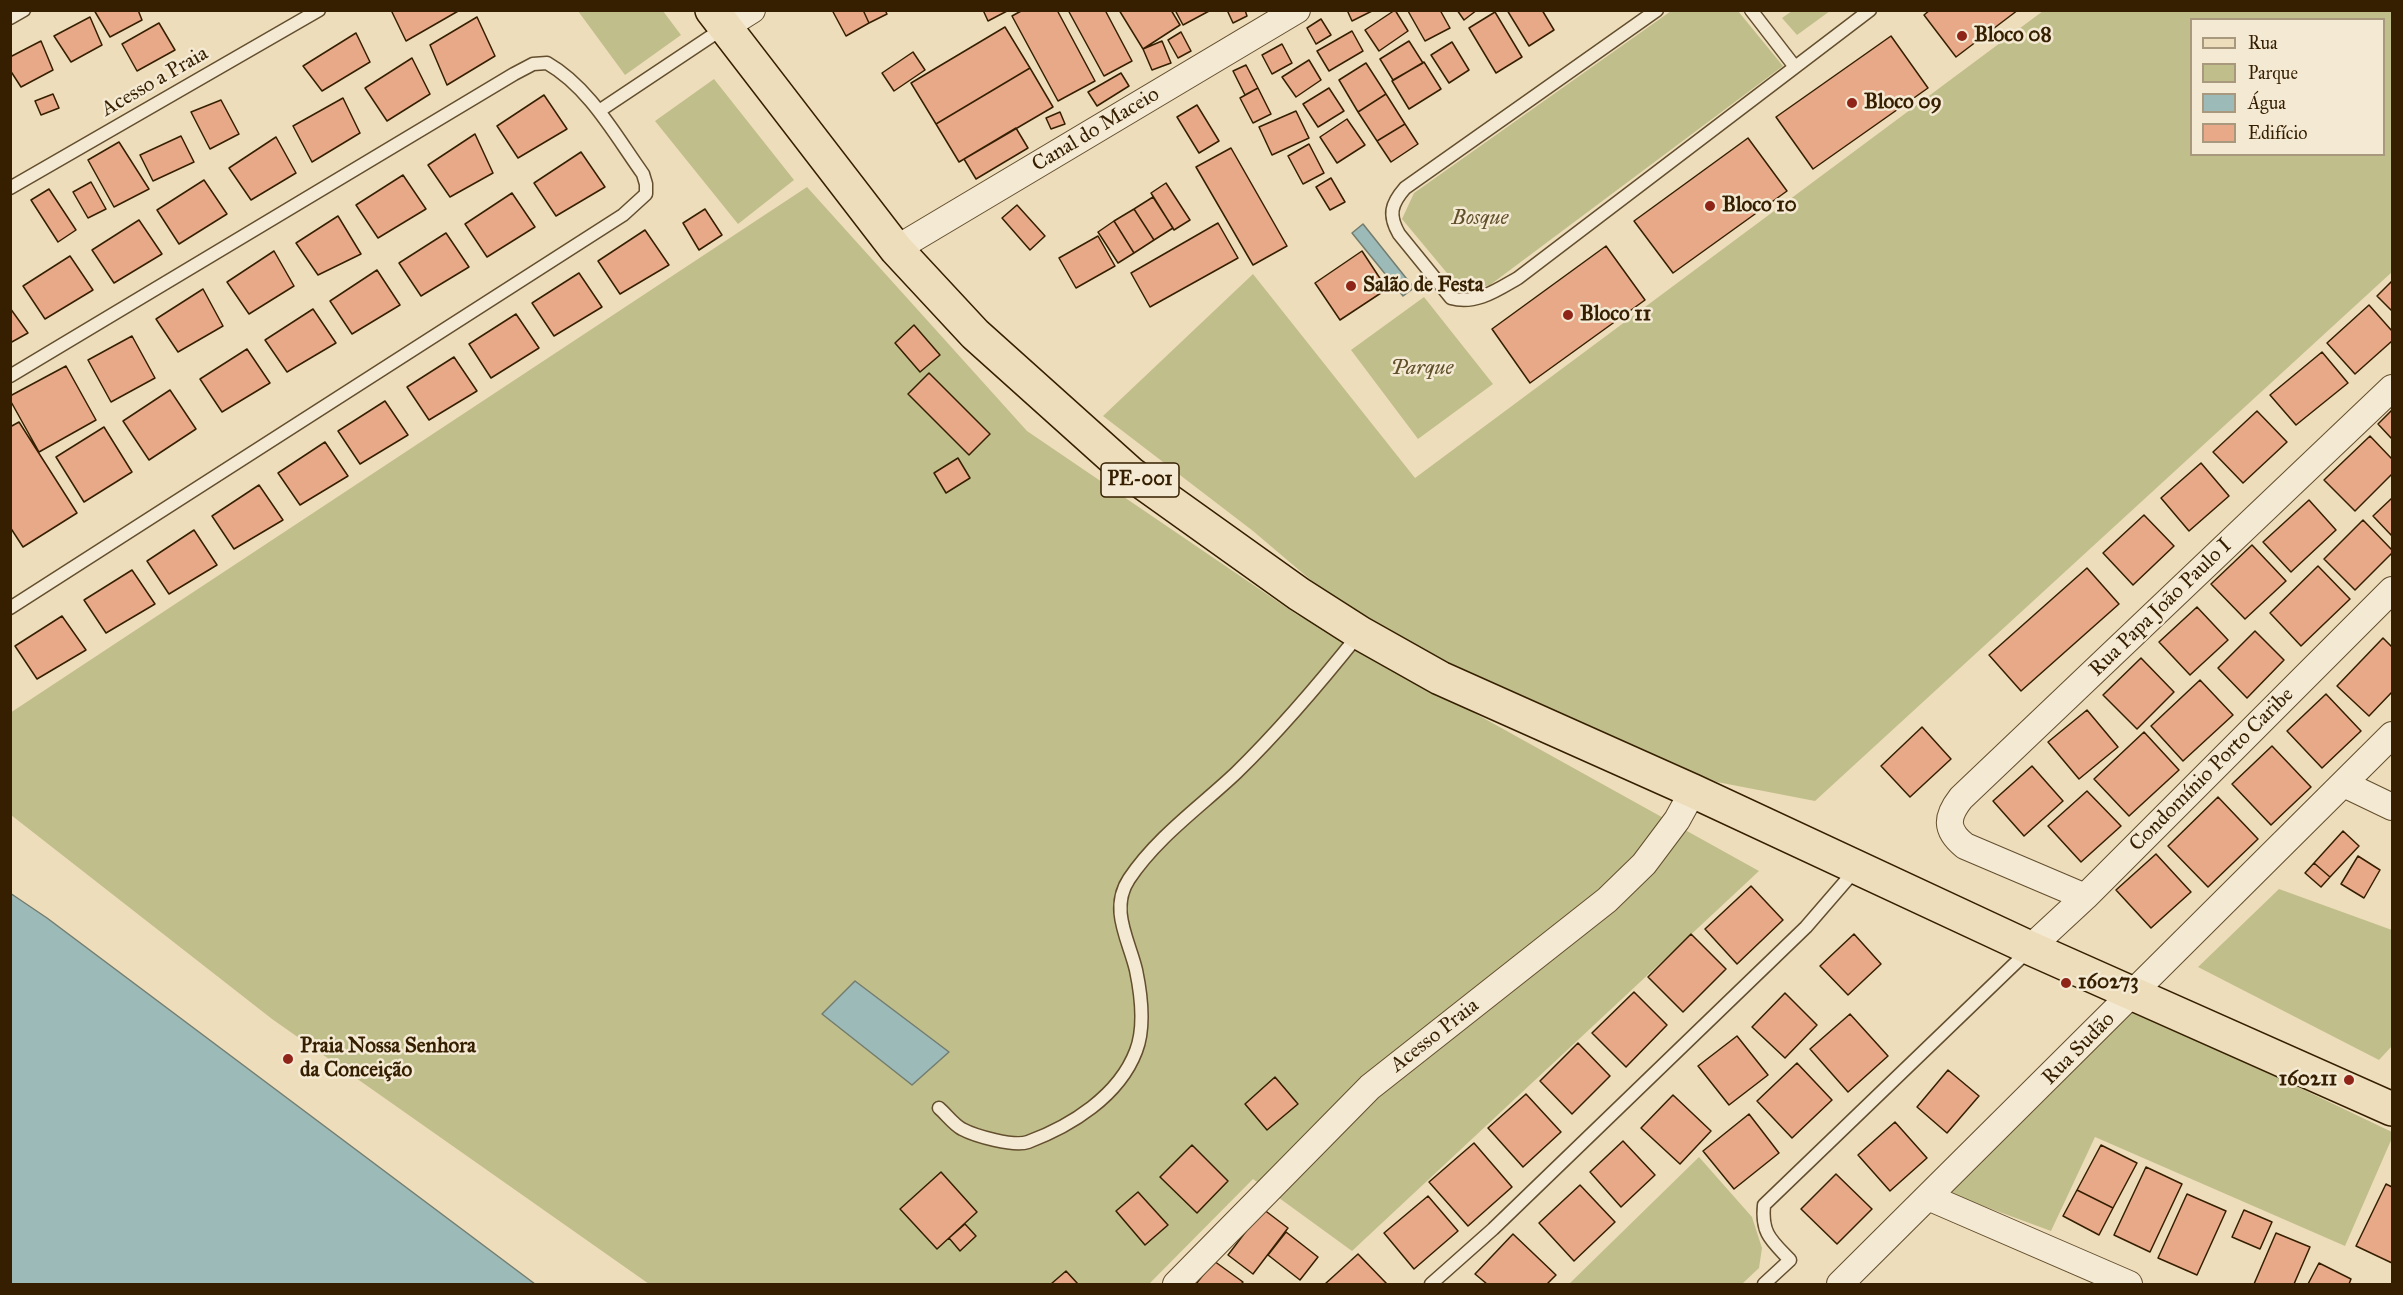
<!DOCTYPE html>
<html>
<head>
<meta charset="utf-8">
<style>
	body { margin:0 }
	#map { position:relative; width:2403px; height:1295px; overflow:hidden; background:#eeddba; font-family:"IM FELL Great Primer",serif }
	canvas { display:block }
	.frame { position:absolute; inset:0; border:12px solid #351f00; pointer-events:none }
	.legend { position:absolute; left:2190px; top:18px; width:195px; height:138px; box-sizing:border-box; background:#f4e9d2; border:2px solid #a8987e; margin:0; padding:8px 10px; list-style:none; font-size:18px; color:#351f00 }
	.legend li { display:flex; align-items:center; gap:12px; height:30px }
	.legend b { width:30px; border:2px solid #a8987e }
</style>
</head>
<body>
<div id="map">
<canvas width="2403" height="1295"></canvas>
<div class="frame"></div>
<ul class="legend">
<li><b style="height:8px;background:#eeddba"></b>Rua</li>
<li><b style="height:16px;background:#c0bf8b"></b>Parque</li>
<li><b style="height:16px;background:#9cbab8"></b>Água</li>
<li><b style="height:16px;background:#e7a987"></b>Edifício</li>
</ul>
</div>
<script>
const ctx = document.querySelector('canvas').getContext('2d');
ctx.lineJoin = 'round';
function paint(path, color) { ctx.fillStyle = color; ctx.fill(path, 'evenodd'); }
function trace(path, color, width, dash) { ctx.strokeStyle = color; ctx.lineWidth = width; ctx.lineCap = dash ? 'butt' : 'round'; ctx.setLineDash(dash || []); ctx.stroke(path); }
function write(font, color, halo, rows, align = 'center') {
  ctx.font = font + ' "IM FELL Great Primer",serif'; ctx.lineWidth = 5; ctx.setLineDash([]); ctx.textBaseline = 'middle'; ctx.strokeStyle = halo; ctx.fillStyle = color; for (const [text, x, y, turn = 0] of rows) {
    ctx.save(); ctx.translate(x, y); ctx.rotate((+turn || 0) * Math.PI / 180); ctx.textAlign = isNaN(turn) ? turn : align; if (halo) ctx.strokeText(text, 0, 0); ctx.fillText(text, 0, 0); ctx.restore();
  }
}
paint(new Path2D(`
	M578 11H663L681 35 625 75Z
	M1671 11H1738L1783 66 1490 285 1462 291 1402 219 1414 193Z
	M1792 11V10L1830 11 1797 35 1782 18Z
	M2043 11H2392V272L1815 801 1717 782 1399 655 1253 531 1103 416 1253 274 1415 478ZM2192 20H2384V154H2192Z
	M714 79 794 180 738 224 655 121Z
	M807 187 1027 431 1296 614 1759 871 1352 1251 1253 1179 1149 1284H649L272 1019 11 815 10 713Z
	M1424 297 1493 384 1418 439 1351 350Z
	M2279 889 2392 930V1046L2379 1060 2198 967Z
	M2135 1009 2392 1132V1138L2345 1246 2095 1137 2051 1231 1948 1193Z
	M1699 1157 1752 1217 1762 1248 1759 1268 1742 1284H1569Z`), '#c0bf8b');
const water = new Path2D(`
	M1363 224 1414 288 1403 296 1352 233Z
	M10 893 47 918 535 1284H11Z
	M855 981 949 1052 912 1085 822 1014Z`);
paint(water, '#9cbab8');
trace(water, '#737c6e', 1.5);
const building = new Path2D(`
	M94 10H138L142 20 110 37Z
	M391 10H460L406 41Z
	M832 10H863L869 23 846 36Z
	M863 10H885L887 14 869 23Z
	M983 10H1009L988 21Z
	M1023 10H1057L1095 81 1058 101 1012 16Z
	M1068 10H1105L1132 61 1104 76Z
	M1119 10H1171L1180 25 1143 49Z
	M1175 10H1211L1183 25Z
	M1227 10H1245L1247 16 1233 23Z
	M1347 10H1372V11L1352 21Z
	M1395 10 1408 31 1379 51 1365 30Z
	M1440 10 1450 28 1425 41 1408 11Z
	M1457 10H1477L1464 20Z
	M1507 10H1542L1554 30 1529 46Z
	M1930 10H2018L1956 57 1924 15Z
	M1495 12 1522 57 1496 73 1469 28Z
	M90 17 102 45 71 62 54 36Z
	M477 17 495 56 447 85 430 45Z
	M1321 19 1331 35 1316 44 1307 28Z
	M159 23 175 50 137 71 122 44Z
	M1005 27 1030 68 936 124 911 83Z
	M1352 31 1363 51 1329 71 1317 51Z
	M1181 32 1191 51 1178 58 1168 40Z
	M356 33 370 62 322 91 303 66Z
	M1891 36 1928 88 1813 169 1776 117Z
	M41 41 53 70 21 87 10 70V57Z
	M1162 41 1171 63 1152 70 1143 49Z
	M1409 41 1423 63 1393 80 1380 59Z
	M1452 42 1469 70 1449 83 1431 55Z
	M1282 44 1292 63 1272 74 1262 55Z
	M913 52 925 70 894 91 882 73Z
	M412 58 430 94 387 121 365 88Z
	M1309 60 1321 80 1296 97 1282 77Z
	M1424 62 1441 89 1409 109 1392 81Z
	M1366 63 1386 94 1358 112 1339 80Z
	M1246 65 1258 88 1245 95 1233 71Z
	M1030 68 1053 107 959 162 936 124Z
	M1121 73 1129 86 1097 106 1088 92Z
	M1258 88 1271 114 1253 123 1240 98Z
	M1329 88 1344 111 1318 127 1303 104Z
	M53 94 59 108 41 115 35 101Z
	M1386 94 1405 124 1377 141 1358 112Z
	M544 95 567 129 518 158 497 126Z
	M343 98 360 133 312 162 293 126Z
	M221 100 239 134 210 149 191 112Z
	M1197 105 1219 141 1199 153 1177 117Z
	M1296 111 1309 138 1272 155 1259 127Z
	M1060 112 1065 124 1051 129 1046 118Z
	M1347 119 1365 145 1337 163 1320 137Z
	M1405 124 1418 144 1391 162 1377 141Z
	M1016 128 1028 148 976 179 964 159Z
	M475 134 493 173 450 197 428 165Z
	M181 136 194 162 153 181 140 155Z
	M276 137 296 173 251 200 229 168Z
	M1748 138 1787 191 1673 273 1634 221Z
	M119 142 149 189 114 207 88 160Z
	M1309 144 1324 173 1303 184 1288 156Z
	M1231 148 1287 246 1253 265 1196 167Z
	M581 152 605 187 556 216 534 183Z
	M403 175 426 209 378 238 356 205Z
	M1331 178 1345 202 1330 210 1316 187Z
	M204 180 227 214 179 244 157 210Z
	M91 182 106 209 88 218 73 192Z
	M1166 183 1190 220 1174 230 1151 193Z
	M49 189 76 230 58 242 31 200Z
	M512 193 535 227 487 257 465 224Z
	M1153 197 1173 228 1154 240 1134 209Z
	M1017 205 1045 236 1030 250 1002 218Z
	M705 209 722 235 699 250 683 223Z
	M1134 209 1154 240 1134 253 1114 221Z
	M338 216 361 254 318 275 296 243Z
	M139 220 162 254 114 283 92 250Z
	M1114 221 1134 253 1118 263 1098 232Z
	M1218 223 1238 258 1150 307 1131 273Z
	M645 230 669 265 620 294 598 261Z
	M446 233 469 267 421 296 399 263Z
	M1098 236 1115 266 1076 288 1059 258Z
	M1606 246 1645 300 1530 383 1492 329Z
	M274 251 294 286 249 314 227 282Z
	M1362 251 1387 289 1340 320 1315 283Z
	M70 256 93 290 45 319 23 286Z
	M377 270 400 305 352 334 330 301Z
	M579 273 602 307 554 336 532 303Z
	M2392 281V311L2377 296Z
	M203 289 223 326 178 352 156 319Z
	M2369 305 2392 331V341L2355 374 2327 343Z
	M10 308 28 333 10 343Z
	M313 309 336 343 287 372 265 340Z
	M516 314 539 348 491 378 469 344Z
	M914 325 940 355 920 372 895 343Z
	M132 336 155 378 111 402 88 360Z
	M247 349 270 383 222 412 200 379Z
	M2322 352 2348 383 2296 425 2270 395Z
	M454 357 477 391 429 420 407 387Z
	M66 366 96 420 39 452 10 400V396Z
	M929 373 990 434 969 455 908 394Z
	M170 390 196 429 149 460 123 421Z
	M385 401 408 435 360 464 338 431Z
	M2392 410V439L2378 424Z
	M2257 411 2287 442 2243 483 2213 452Z
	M19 422 77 513 23 547 10 527V427Z
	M104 427 132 472 84 502 56 457Z
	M2370 436 2392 459V474L2355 511 2324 480Z
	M325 442 348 476 300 505 278 473Z
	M958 458 970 478 946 493 934 473Z
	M2201 463 2229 496 2189 531 2161 498Z
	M259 485 283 520 234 549 212 516Z
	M2392 498V536L2373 516Z
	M2309 500 2336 530 2291 572 2263 542Z
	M2144 515 2174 546 2133 585 2103 553Z
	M2363 520 2392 550V553L2355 590 2324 559Z
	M194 530 217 565 169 594 147 561Z
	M2252 545 2286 581 2245 619 2211 584Z
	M2318 566 2350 599 2301 646 2270 613Z
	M2087 568 2119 604 2021 691 1989 655Z
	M132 570 155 604 106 633 84 600Z
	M2197 607 2228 640 2190 675 2159 642Z
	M62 616 86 650 37 679 15 646Z
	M2255 631 2284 660 2247 698 2218 668Z
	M2383 638 2392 647V692L2369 716 2337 686Z
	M2141 658 2174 692 2137 729 2103 695Z
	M2200 680 2233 715 2183 761 2151 726Z
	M2326 694 2361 731 2322 768 2287 731Z
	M2087 710 2118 747 2079 779 2048 742Z
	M1922 727 1951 759 1910 797 1881 766Z
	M2144 732 2179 770 2129 816 2094 779Z
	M2272 746 2311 787 2271 825 2232 784Z
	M2032 766 2063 801 2024 836 1993 801Z
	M2087 791 2121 826 2081 862 2048 826Z
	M2218 797 2258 839 2208 887 2168 846Z
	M2343 831 2359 846 2330 877 2314 863Z
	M2156 854 2191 892 2151 928 2116 890Z
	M2358 856 2380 870 2364 898 2341 884Z
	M2314 863 2330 877 2321 887 2305 873Z
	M1751 886 1783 920 1737 964 1705 929Z
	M1691 934 1726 969 1683 1012 1648 977Z
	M1854 934 1881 964 1848 995 1820 966Z
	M1634 992 1667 1025 1626 1067 1592 1033Z
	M1785 993 1817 1025 1785 1058 1752 1027Z
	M1850 1014 1888 1056 1848 1092 1810 1049Z
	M1737 1036 1768 1075 1729 1105 1698 1066Z
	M1578 1043 1610 1076 1572 1114 1540 1081Z
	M1797 1063 1832 1100 1792 1138 1757 1101Z
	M1948 1070 1979 1096 1947 1133 1917 1107Z
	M1275 1077 1298 1104 1267 1130 1245 1104Z
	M1526 1094 1561 1132 1523 1167 1488 1128Z
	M1673 1095 1711 1131 1680 1164 1641 1128Z
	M1749 1114 1779 1153 1734 1189 1703 1151Z
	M1895 1122 1927 1158 1890 1191 1858 1155Z
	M1623 1141 1655 1175 1621 1207 1590 1172Z
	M1474 1143 1512 1187 1468 1226 1429 1182Z
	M1192 1145 1228 1181 1197 1213 1160 1177Z
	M2101 1145 2137 1163 2113 1208 2077 1190Z
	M2146 1167 2182 1184 2150 1252 2114 1235Z
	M941 1172 977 1212 937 1249 900 1209Z
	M1836 1174 1872 1209 1837 1244 1801 1209Z
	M2386 1184 2392 1187V1263L2356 1246Z
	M1580 1185 1615 1222 1574 1261 1539 1223Z
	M2077 1190 2113 1208 2099 1235 2063 1216Z
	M1138 1192 1168 1225 1145 1245 1116 1211Z
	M2187 1194 2226 1211 2197 1275 2158 1258Z
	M1428 1196 1458 1231 1414 1269 1384 1233Z
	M1263 1209 1288 1228 1253 1274 1228 1255Z
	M2244 1210 2272 1222 2260 1249 2232 1237Z
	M965 1224 976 1236 960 1251 949 1238Z
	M1286 1232 1318 1257 1300 1280 1268 1255Z
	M2276 1233 2310 1247 2294 1284H2254Z
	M1513 1234 1556 1275 1547 1284H1487L1475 1274Z
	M1358 1254 1387 1284H1325Z
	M1214 1261 1243 1282 1241 1284H1196Z
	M2319 1263 2351 1279 2349 1284H2308Z
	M1066 1271 1078 1284H1051Z`);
paint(building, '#e7a987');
trace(building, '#351f00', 1.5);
const service = new Path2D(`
	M1657 10 1405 188C1391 204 1388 215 1399 234L1451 298C1476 305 1497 290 1518 278L1870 10
	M1751 10 1795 67
	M10 18 24 10
	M599 111 725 27
	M10 188 319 10
	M10 376 514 74 533 64 547 63C589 87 615 135 643 174L646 184V194L623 215 10 608
	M939 1108C946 1114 954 1125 962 1129 975 1136 1014 1147 1028 1142 1071 1126 1119 1096 1136 1051 1145 1028 1141 994 1136 970 1129 940 1109 909 1129 879 1157 837 1200 807 1236 773 1280 730 1320 683 1359 634
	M1431 1284 1493 1229 1806 927 1857 868
	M1764 1284 1790 1260C1772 1241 1761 1234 1764 1205L2028 951`);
const minor = new Path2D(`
	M725 27 752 10
	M896 249 1297 10
	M2344 784 2392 807
	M2085 897 1965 846C1945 830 1946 817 1961 798L2392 388
	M2030 948 2085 897 2392 590
	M1928 1197 2129 1284
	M1176 1284 1370 1087 1607 900 1644 864 1677 820 1693 791
	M1840 1284 2392 735`);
const primary = new Path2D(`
	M712 10 896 249 975 334 1131 474 1299 594 1360 633 1440 678 1693 791 2030 948 2392 1109`);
trace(service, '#634e2e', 15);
trace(minor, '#634e2e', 28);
trace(primary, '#351f00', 36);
trace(service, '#f4e9d2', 12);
trace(minor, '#f4e9d2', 26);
trace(primary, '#eeddba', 33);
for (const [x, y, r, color] of [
	[1962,36,6,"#8f2418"],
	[1852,103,6,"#8f2418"],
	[1710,206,6,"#8f2418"],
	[1351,286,6,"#8f2418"],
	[1568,315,6,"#8f2418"],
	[2066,983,6,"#8f2418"],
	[288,1059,6,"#8f2418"],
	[2349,1080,6,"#8f2418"]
]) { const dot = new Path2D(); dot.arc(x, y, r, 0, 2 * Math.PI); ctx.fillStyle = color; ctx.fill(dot); trace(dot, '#f4e9d2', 2); }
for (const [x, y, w] of [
	[1140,480,78]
]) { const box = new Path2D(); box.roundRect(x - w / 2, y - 17, w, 34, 4.5); ctx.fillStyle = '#f4e9d2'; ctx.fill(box); trace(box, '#351f00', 1.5); }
write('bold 20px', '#351f00', null, [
	["PE-001",1140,480]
]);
write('bold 21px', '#351f00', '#f4e9d2', [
	["Bloco 08",1974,36],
	["Bloco 09",1864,103],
	["Bloco 10",1722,206],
	["Salão de Festa",1363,286],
	["Bloco 11",1580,315],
	["160273",2078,983],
	["Praia Nossa Senhora",300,1047],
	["da Conceição",300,1071],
	["160211",2337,1080,"right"]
], 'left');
write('21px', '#351f00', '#f4e9d2', [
	["Acesso a Praia",155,82,-30],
	["Canal do Maceio",1096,130,-31],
	["Rua Papa João Paulo I",2161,608,-44],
	["Condomínio Porto Caribe",2212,770,-45],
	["Acesso Praia",1435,1036,-38],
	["Rua Sudão",2079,1049,-45]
]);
write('italic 21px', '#5f4f2a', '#f4e9d2', [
	["Bosque",1480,219],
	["Parque",1422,369]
]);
</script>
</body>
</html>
